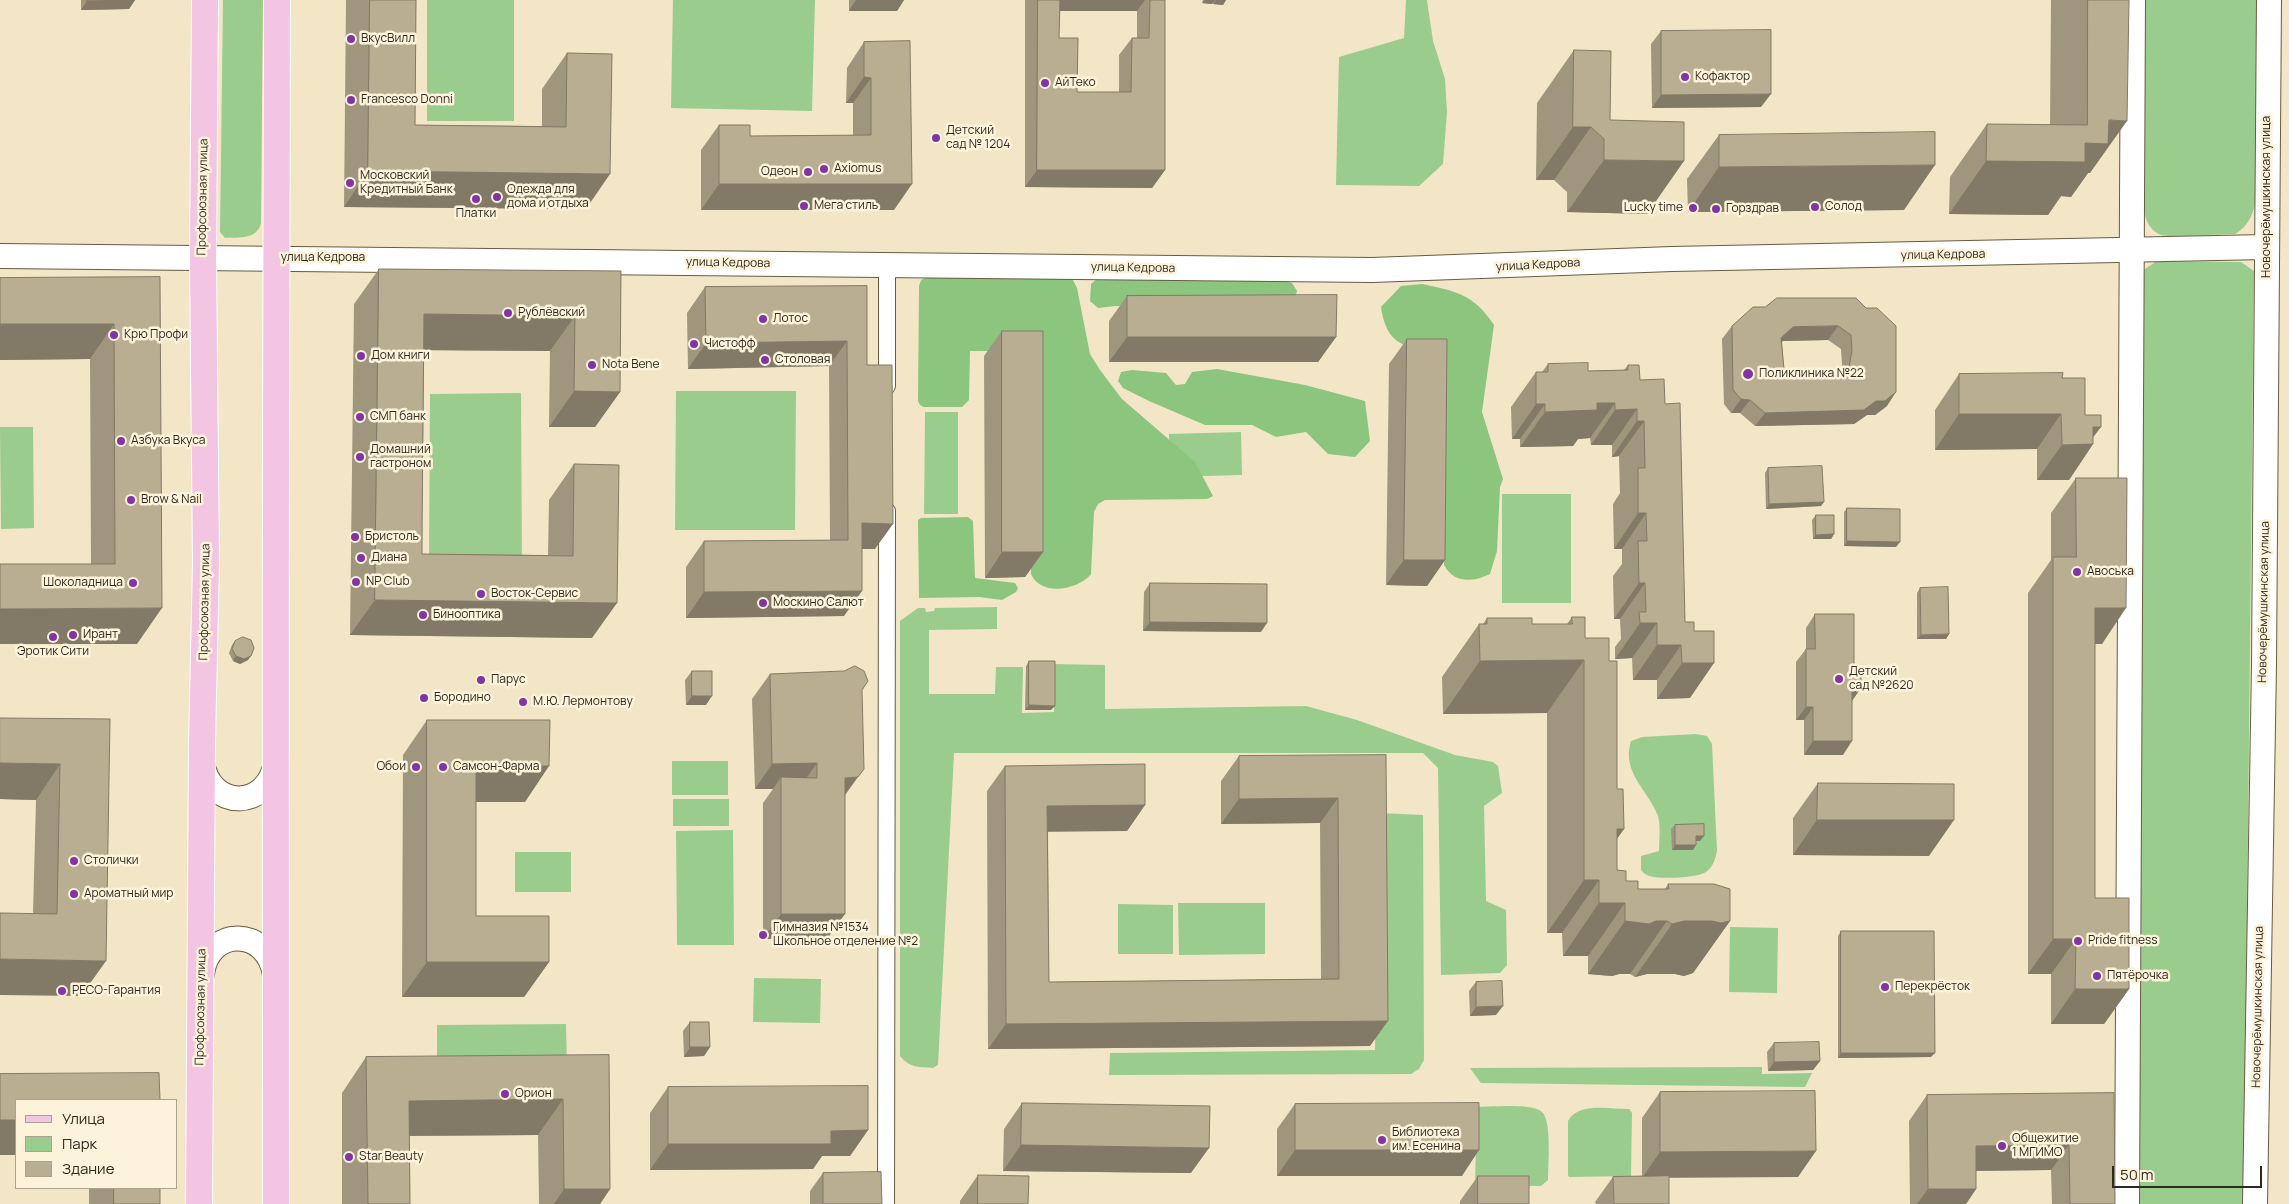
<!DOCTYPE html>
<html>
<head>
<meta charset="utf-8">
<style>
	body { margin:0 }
	#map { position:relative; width:2289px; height:1204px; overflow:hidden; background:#f2e6c7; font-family:Manrope,sans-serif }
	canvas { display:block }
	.legend { position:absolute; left:15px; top:1099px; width:162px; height:90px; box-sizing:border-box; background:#fdf3db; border:1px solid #aba390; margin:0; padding:6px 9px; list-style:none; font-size:15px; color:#2f2a1f }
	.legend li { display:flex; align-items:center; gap:10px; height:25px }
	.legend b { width:25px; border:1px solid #aba390 }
	.scale { position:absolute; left:2112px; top:1166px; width:150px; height:22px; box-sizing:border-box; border:2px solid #2f2a1f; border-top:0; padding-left:6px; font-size:15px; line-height:18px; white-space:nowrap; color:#2f2a1f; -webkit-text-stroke:4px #fdf3db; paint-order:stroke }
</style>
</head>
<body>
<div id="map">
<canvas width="2289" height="1204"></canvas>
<ul class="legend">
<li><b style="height:6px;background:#f4c5e2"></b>Улица</li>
<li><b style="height:14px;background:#9acc8d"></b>Парк</li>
<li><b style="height:14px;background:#b9ae91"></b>Здание</li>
</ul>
<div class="scale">50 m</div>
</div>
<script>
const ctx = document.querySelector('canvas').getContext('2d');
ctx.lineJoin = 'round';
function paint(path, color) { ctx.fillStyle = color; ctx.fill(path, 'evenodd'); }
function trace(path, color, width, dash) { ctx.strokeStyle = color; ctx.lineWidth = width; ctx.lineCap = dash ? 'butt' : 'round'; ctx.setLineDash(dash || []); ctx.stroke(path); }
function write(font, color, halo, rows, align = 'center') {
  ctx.font = font + ' Manrope,sans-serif'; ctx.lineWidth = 5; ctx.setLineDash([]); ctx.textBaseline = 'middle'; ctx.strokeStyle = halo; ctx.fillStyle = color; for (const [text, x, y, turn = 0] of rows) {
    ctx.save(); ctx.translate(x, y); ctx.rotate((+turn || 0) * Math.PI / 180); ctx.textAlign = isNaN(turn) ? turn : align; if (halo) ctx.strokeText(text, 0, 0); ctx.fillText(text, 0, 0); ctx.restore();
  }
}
paint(new Path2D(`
	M223 0H263L261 223C257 240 239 237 225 238L220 232Z
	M427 0H514V121H427Z
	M673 0H815L812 111 671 108Z
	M1406 0H1427L1433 41 1445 79 1447 112 1443 164 1419 186 1336 185 1339 57 1404 38Z
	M2144 0H2259L2258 193C2254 210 2251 225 2235 234 2222 234 2169 238 2161 235 2146 229 2144 213 2142 199Z
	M2157 261 2241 262 2254 271 2244 1204H2138L2142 271Z
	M676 391H796L795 530H675Z
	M521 393 522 569 429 566 430 394Z
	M925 412H958V514H924Z
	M0 427H33L34 528 1 529Z
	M1241 432 1242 475 1170 477 1169 434Z
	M1502 494H1571V603H1502Z
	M997 607V629L929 630V694H995L996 667H1023L1022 713 1054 712V664L1105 665V709L1306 706 1357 720 1455 755 1493 762 1498 766 1502 793 1484 806 1486 901 1506 910 1507 965 1500 973 1441 975 1438 768 1423 753H954L938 1065 933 1068C919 1067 910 1068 900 1056V621L918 608H925L926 612 934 611 935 608Z
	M1696 734 1707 736 1712 744 1717 851C1715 859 1714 866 1706 872 1697 878 1657 880 1647 875 1644 874 1643 872 1641 870V856L1659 851C1659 841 1661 826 1658 816 1648 790 1621 772 1631 741L1642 737Z
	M672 761H728V795H672Z
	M673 799H729V826H673Z
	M1379 813 1423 815 1424 1060 1419 1069 1411 1074 1109 1075 1110 1053 1375 1050Z
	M733 830 734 945H677L676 831Z
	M515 852H571V892H515Z
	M1178 903H1265V954L1179 955Z
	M1118 904 1173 905V954H1118Z
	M1730 927 1778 928 1777 993 1729 992Z
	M754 978 821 979 820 1023 753 1022Z
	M566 1024 567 1067 437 1068V1025Z
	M1762 1067V1074L1812 1073 1805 1087 1481 1083 1470 1068Z
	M1477 1107C1490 1107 1533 1103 1542 1112 1552 1121 1548 1165 1548 1180L1541 1186 1475 1185Z
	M1629 1109 1632 1113 1631 1176 1569 1177 1568 1175V1121C1578 1102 1610 1109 1629 1109Z`), '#9acc8d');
paint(new Path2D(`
	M927 277 1072 278 1077 288 1090 354 1100 370 1122 399 1195 462 1213 496 1207 499 1105 500 1098 504 1094 512 1091 574C1078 590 1041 597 1031 574L1034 351H970L969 400 962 407H924L920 405 918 401 919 286 921 280Z
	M1099 277 1276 278 1292 283 1297 291 1292 309 1115 306 1098 308 1090 301 1091 284Z
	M1422 284C1455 291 1474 294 1494 325L1482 412 1503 479 1500 487 1497 551 1490 574C1474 582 1454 584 1444 565L1445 365C1415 340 1388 356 1381 307L1401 286Z
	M1217 369 1305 385 1365 401 1370 441 1355 457 1328 454 1306 432 1276 437 1252 425H1205L1149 401 1123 388 1118 381 1121 372 1132 370 1166 373 1176 385 1185 384 1192 372Z
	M968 517 973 521 975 578 1015 583 1018 588 1016 592 1002 600 979 597 919 598 918 520 921 518Z`), '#8cc57e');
const street = new Path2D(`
	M887 386V266
	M886 1204 887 511`);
const secondary = new Path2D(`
	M0 256 1372 270 1672 259 2266 247
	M202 762C209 810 268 811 276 762
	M202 974C208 926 268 927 275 975
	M2127 1204 2133 0
	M2255 1204 2264 664 2269 0`);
const primary = new Path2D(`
	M199 1204 202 743 206 563 203 258 205 0
	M276 1204C278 803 273 401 277 0`);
trace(street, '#675c42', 18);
trace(secondary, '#675c42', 26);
trace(primary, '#fff', 28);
trace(street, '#fff', 16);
trace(secondary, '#fff', 24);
trace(primary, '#f4c5e2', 26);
paint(new Path2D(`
	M81 0H135L129 9 81 10Z
	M346 0H416L415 125 542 126V89L567 53 586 209 344 207Z
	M849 0H904L897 11H849Z
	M1025 0H1165V170L1152 188 1025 187ZM1059 11H1137V38H1132L1119 55V92H1077L1059 38Z
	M1203 0H1226L1223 5 1213 4V2L1212 4 1202 3Z
	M2051 0H2129L2090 173H2088L2071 197 2061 196 2048 215 1949 214 1950 177 1987 124 2050 125Z
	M1661 31 1761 107 1652 108 1651 44Z
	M910 41 894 210H701V150L719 125 750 136 853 135V103H846L847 68 864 42Z
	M1574 50 1610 120 1647 214 1567 212V192L1554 180H1536L1537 103Z
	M1719 135 1904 210 1688 212 1687 179Z
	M379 269 621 271 620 392 595 427H549L550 351 424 350 422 554 548 555 549 500 574 464 592 638 350 635 354 304Z
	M160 277 137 644 91 564 90 359 0 360V278Z
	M867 286V365L875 549H862L844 616 686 618V567L704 541 830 540 829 366 688 369 687 313 705 287Z
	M1127 296 1336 337 1318 362H1109V321Z
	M1856 298 1887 406 1875 415H1867L1854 424 1755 426 1740 413H1731L1724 404 1722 339 1732 326 1765 307ZM1828 340 1841 349 1842 364 1841 373 1838 375 1791 376 1784 369 1782 342 1783 341Z
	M1002 331 1043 552 1025 577 985 578 984 356Z
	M1407 339 1445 560 1427 586 1386 585 1389 364Z
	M1548 364 1588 371 1624 370 1628 365 1640 380 1665 404 1685 622 1690 698 1657 699V680H1633L1632 658 1615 659V647L1621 639 1620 619H1614L1613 576 1622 564V549H1614L1613 504 1620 493 1619 456 1612 457V445H1591L1590 438 1578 439 1573 446 1520 447V439H1512L1511 407 1536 372H1542Z
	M1959 374 2062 378 2085 415 2093 438V444L2069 480H2037V449L1935 450V410Z
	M1768 468 1821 506 1766 509 1765 473Z
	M2076 478 2102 644H2095V898L2129 989 2104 1024H2051V974H2028V593L2051 560V513Z
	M1847 508 1896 547 1844 546V512Z
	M1816 515 1834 534 1831 539H1813L1812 520Z
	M1150 583 1261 632 1143 631 1144 592Z
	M1920 588 1949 634 1946 639H1917V593Z
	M1815 614 1852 700 1843 755H1804V720H1796V662L1806 649V628Z
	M1572 617 1585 638 1609 661 1617 789 1624 829 1617 838V870L1626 881 1638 889H1665L1668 884 1730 921 1693 973 1684 976 1675 974H1647L1635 977 1630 974H1619L1612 976 1588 974V956H1563L1562 933H1547V713L1443 714 1442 677 1479 624H1483L1487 618 1532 624H1567Z
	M235 641 248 660 240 664 233 661 229 653 232 645Z
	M1029 661 1051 710H1025L1026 666Z
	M692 671 706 705H686L685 680Z
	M770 674 862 690 845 796 827 939H763V803L773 789H755L752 699Z
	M110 719 81 996 33 913 36 800 0 799Z
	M427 720 525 802H476V916L549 962 524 997H402L403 755Z
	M1386 755 1370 1046 988 1049 987 791 1005 766 1145 805 1127 831H1048L1049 982 1321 979 1320 823 1221 824V781L1239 756Z
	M1818 783 1929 856 1793 855V818Z
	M1675 825 1700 841H1696L1693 850H1672L1671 829Z
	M1841 931 1931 1057 1838 1058V936Z
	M1476 982 1496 1015 1470 1016 1469 991Z
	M690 1022 710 1047 704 1056 684 1057 683 1031Z
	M1774 1043 1820 1061 1813 1070 1768 1071 1767 1052Z
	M609 1055 610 1189 600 1204H539L538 1135 409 1136 410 1204H342V1093L366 1057Z
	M668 1087 868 1130 850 1156H822L813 1169 650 1170V1113Z
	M1660 1092 1798 1177H1669V1204H1596L1595 1202 1613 1177 1642 1176V1118Z
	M2114 1093 2115 1204H2052L2051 1170 1976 1171V1189L1966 1204H1910L1909 1121 1927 1095Z
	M1022 1103 1191 1173 1003 1171 1004 1129Z
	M1295 1104 1462 1176H1277V1129Z
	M823 1173 882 1204H810V1191Z
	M978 1175 1028 1204H960V1201Z
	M1478 1176 1529 1204H1460V1201Z
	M89 1188H160V1204H89Z`), '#9f967d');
paint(new Path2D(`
	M135 0 129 9 81 10 87 1Z
	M856 0H904L897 11H849Z
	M1055 0H1145L1137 11H1047Z
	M1205 0H1215L1212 4 1202 3Z
	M1216 0H1226L1223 5 1213 4Z
	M864 77 871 78 853 103H846Z
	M1771 94 1761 107 1652 108 1661 95Z
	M2109 120 2127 121 2090 173H2088L2071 197 2061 196 2048 215 1949 214 1986 161 2085 143Z
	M1573 127H1591L1554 180H1536Z
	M1604 160 1684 161 1647 214 1567 212Z
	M1935 165 1904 210 1688 212 1719 167Z
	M1037 170H1165L1152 188 1025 187Z
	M368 171 610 174 586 209 344 207Z
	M719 184H912L894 210H701Z
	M424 314 575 316 550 351 400 350Z
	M0 324H114L90 359 0 360Z
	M1838 326 1828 340 1783 341 1772 351 1781 338 1793 327Z
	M1127 337H1336L1318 362H1109Z
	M847 341 829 366 688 369 706 343Z
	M574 391 620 392 595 427H549Z
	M1896 392 1887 406 1875 415H1867L1854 424 1755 426 1765 413Z
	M1741 399 1750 400 1740 413H1731Z
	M1597 403H1615L1590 438 1578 439 1573 446 1520 447 1545 412Z
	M1536 404H1545L1520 439H1512Z
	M1637 409 1612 445H1591L1615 410Z
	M1959 414H2061L2037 449 1935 450Z
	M1637 421H1644L1619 456 1612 457Z
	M2093 427H2101L2088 444H2093L2069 480H2037L2062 445Z
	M1824 502 1821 506 1766 509 1769 504Z
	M1638 513H1646L1622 549H1614Z
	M862 523 893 524 875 549H844Z
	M1834 534 1831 539H1813L1816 535Z
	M1847 541 1900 542 1896 547 1844 546Z
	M1002 552H1043L1025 577 985 578Z
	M1404 560H1445L1427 586 1386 585Z
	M1639 583H1645L1620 619H1614Z
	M862 591 844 616 686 618 704 592Z
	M375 600 617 603 592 638 350 635Z
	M162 608 137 644H0V609Z
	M2095 608H2126L2102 644H2071Z
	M1150 622 1267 623 1261 632 1143 631Z
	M1640 623H1657L1632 658 1615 659Z
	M1949 634 1946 639H1917L1921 635Z
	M1657 645H1681L1657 680H1633Z
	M236 656H251L248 660 240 664 233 661Z
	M1584 660 1547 713 1443 714 1480 661Z
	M1682 663H1714L1690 698 1657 699Z
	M1852 687 1861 688 1852 701Z
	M692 696H712L706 705H686Z
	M1029 705 1055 706 1051 710H1025Z
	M1806 707H1813L1804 720H1796Z
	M1813 741H1852L1843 755H1804Z
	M0 763 60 764 36 800 0 799Z
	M817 763 799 788 781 777 773 789H755L772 764Z
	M476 766H549L525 802H452Z
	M858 777 840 802 845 778Z
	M1338 798 1320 823 1221 824 1239 799Z
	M1145 805 1127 831 1029 832 1047 806Z
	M1817 820H1954L1929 856 1793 855Z
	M1617 829H1624L1588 880H1599L1562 933H1547L1584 880Z
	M1696 836H1704L1700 841H1692Z
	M1675 845H1696L1693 850H1672Z
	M1599 903H1625L1588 956H1563Z
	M781 914H845L827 939H763Z
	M1625 921H1667L1630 974H1619L1612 976 1588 974Z
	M1684 921H1730L1693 973 1684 976 1675 974H1647L1635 977 1672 924Z
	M2053 939H2076L2051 974H2028Z
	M0 959 106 961 81 996 0 995Z
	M427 962H549L524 997H402Z
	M2075 989H2129L2104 1024H2051Z
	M1503 1006 1496 1015 1470 1016 1476 1007Z
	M1388 1021 1370 1046 988 1049 1006 1024Z
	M690 1047H710L704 1056 684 1057Z
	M1841 1053H1935L1931 1057 1838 1058Z
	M1820 1061 1813 1070 1768 1071 1774 1062Z
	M563 1099 538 1135 384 1136 409 1101Z
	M0 1120H16V1155H0Z
	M868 1130 850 1156H822L813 1169 650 1170 668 1144 831 1131Z
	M1021 1145 1209 1148 1191 1173 1003 1171Z
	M2069 1145 2051 1170 1958 1171 1976 1146Z
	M1295 1150H1479L1462 1176H1277Z
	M1816 1151 1798 1177 1642 1178 1660 1152Z
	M564 1189H610L600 1204H554Z
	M1928 1189H1976L1966 1204H1917Z`), '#827a66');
const building = new Path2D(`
	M87 0H135L87 1Z
	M370 0H416L415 125 566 127 567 53 612 54 610 174 368 171Z
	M1038 0H1060L1059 38H1078L1077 92H1131L1132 38H1149L1150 0H1165V170H1037Z
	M2088 0H2129L2127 121 2109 120 2108 144 2085 143V162L1986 161 1987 124 2087 125Z
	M1771 30V94L1661 95V31Z
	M910 41 912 184H719V125H750V136L871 135V78L864 77V42Z
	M1574 50 1611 51 1610 120 1684 122V161L1604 160V139L1591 127H1573Z
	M1935 132V165L1719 167V135Z
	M379 269 621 271 620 392 574 391 575 316 424 314 422 525V554L573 556 574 464 619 465 617 603 375 600Z
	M160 277 162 608 0 609V564H115L114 324H0V278Z
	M867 286V365H892L893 524 862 523V591L704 592V541L848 540 847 341 706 343 705 287Z
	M1337 295 1336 337H1127V296Z
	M1777 298H1856L1866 308H1877L1896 326V392L1885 401H1876L1864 410 1765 413 1750 400 1741 399 1733 390 1732 326 1753 307H1765ZM1838 326 1851 335 1852 350 1849 368 1838 375 1791 376 1784 369 1781 338 1793 327Z
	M1002 331H1043V552H1002Z
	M1407 339H1447L1445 560H1404Z
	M1588 363V371L1628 370V365H1639L1640 380 1664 379 1665 404 1680 403 1685 622H1694V631H1714V663H1682L1681 645H1657V623H1640L1639 612H1646L1645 583H1639L1638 541H1647L1646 513H1638V468H1645L1644 421H1637V409L1615 410V403H1597V410L1545 412V404H1536V372H1548V364Z
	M2063 373 2062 378H2085V415H2101V427H2093V444L2062 445 2061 414H1959V374Z
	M1822 466 1824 502 1769 504 1768 468Z
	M2076 478H2127L2126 608H2095V898H2129V989H2075L2076 939H2053V557H2076Z
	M1847 508 1900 509V542L1847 541Z
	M1816 515H1834V534L1816 535Z
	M1150 583 1267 584V623L1150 622Z
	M1948 587 1949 634 1921 635 1920 588Z
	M1815 614H1854V668H1861V688L1852 687V741H1813V707H1806V649H1815Z
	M1572 617H1585V638H1609V661H1617V789H1623L1624 829H1617V870L1626 871V881H1638V889H1669L1668 884H1714L1730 889V921L1721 923 1712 921H1684L1672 924 1667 921H1656L1649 924 1625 921V903H1599V880H1584V660L1480 661 1479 624H1487V618H1532V624H1572Z
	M243 637 251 640 254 648 251 656 244 659 236 656 232 649 235 641Z
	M1029 661H1055V706L1029 705Z
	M855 666 864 671 868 681 862 690 864 769 858 777 845 778V914H781V777L817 778V763L772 764 770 674 844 671Z
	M692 671H712V696H692Z
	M0 718 110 719 106 961 0 959V913L57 914 60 764 0 763Z
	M427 720H550L549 766H476V916H549V962H427Z
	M1386 755 1388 1021 1006 1024 1005 766 1145 764V805L1047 806 1049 982 1339 979 1338 798 1239 799V756Z
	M1818 783 1954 784V820H1817Z
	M1704 824V836H1696V845H1675V825Z
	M1841 931H1934L1935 1053H1841Z
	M1502 981 1503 1006 1476 1007V982Z
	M690 1022H709L710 1047H690Z
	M1819 1042 1820 1061 1774 1062V1043Z
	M609 1055 610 1189H564L563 1099 409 1101 410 1204H368L366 1057Z
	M159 1073 160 1100H16V1120H0V1074Z
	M868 1086V1130L831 1131V1144H668V1087Z
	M1815 1091 1816 1151 1660 1152V1092Z
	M2114 1093 2115 1204H2070L2069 1145 1976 1146V1189H1928L1927 1095Z
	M1022 1103 1210 1106 1209 1148 1021 1145Z
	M1479 1103V1150H1295V1104Z
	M881 1172 882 1204H823V1173Z
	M978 1175 1029 1176 1028 1204H978Z
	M1478 1176H1529V1204H1478Z
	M1669 1176V1204H1614L1613 1177Z
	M114 1188H160V1204H114Z`);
paint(building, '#b9ae91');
trace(building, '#827a66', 1);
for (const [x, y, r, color] of [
	[351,39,5,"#8234a5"],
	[1685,77,5,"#8234a5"],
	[1045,83,5,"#8234a5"],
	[351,100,5,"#8234a5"],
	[936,138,5,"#8234a5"],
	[824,169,5,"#8234a5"],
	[808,172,5,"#8234a5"],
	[350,183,5,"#8234a5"],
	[497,197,5,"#8234a5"],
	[476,199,5,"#8234a5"],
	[804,206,5,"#8234a5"],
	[1815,207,5,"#8234a5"],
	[1693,208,5,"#8234a5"],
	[1716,209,5,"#8234a5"],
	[508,313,5,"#8234a5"],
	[763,319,5,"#8234a5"],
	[114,335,5,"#8234a5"],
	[694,344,5,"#8234a5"],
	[361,356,5,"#8234a5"],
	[765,360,5,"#8234a5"],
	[592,365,5,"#8234a5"],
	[1748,374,6,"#8234a5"],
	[360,417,5,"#8234a5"],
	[121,441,5,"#8234a5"],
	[360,457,5,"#8234a5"],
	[131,500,5,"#8234a5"],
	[355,537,5,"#8234a5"],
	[361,558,5,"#8234a5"],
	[2077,572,5,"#8234a5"],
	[356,582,5,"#8234a5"],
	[133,583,5,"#8234a5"],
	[481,594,5,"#8234a5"],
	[763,603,5,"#8234a5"],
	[423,615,5,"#8234a5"],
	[73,635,5,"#8234a5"],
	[53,637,5,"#8234a5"],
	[1839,679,5,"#8234a5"],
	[481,680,5,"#8234a5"],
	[424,698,5,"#8234a5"],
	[523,702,5,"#8234a5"],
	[416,767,5,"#8234a5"],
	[443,767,5,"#8234a5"],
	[74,861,5,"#8234a5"],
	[74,894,5,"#8234a5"],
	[763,935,5,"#8234a5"],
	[2078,941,5,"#8234a5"],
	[2097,976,5,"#8234a5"],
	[1885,987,5,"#8234a5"],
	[62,991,5,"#8234a5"],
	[505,1094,5,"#8234a5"],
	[1382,1140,5,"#8234a5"],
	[2002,1146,5,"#8234a5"],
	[349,1157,5,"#8234a5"]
]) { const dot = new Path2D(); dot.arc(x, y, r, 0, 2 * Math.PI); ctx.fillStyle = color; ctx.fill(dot); trace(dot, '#fdf3db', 2); }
write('12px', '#2f2a1f', '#fdf3db', [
	["ВкусВилл",361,39],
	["Кофактор",1695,77],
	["АйТеко",1055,83],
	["Francesco Donni",361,100],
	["Детский",946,131],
	["сад № 1204",946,145],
	["Axiomus",834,169],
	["Одеон",798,172,"right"],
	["Московский",360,176],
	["Кредитный Банк",360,190],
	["Одежда для",507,190],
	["дома и отдыха",507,204],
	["Мега стиль",814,206],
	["Солод",1825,207],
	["Lucky time",1683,208,"right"],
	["Горздрав",1726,209],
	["Платки",476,214,"center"],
	["Рублёвский",518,313],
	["Лотос",773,319],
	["Крю Профи",124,335],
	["Чистофф",704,344],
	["Дом книги",371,356],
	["Столовая",775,360],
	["Nota Bene",602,365],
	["Поликлиника №22",1759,374],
	["СМП банк",370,417],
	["Азбука Вкуса",131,441],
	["Домашний",370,450],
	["гастроном",370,464],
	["Brow & Nail",141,500],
	["Бристоль",365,537],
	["Диана",371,558],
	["Авоська",2087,572],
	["NP Club",366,582],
	["Шоколадница",123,583,"right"],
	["Восток-Сервис",491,594],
	["Москино Салют",773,603],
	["Бинооптика",433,615],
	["Ирант",83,635],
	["Эротик Сити",53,652,"center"],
	["Детский",1849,672],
	["сад №2620",1849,686],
	["Парус",491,680],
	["Бородино",434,698],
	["М.Ю. Лермонтову",533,702],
	["Обои",406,767,"right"],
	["Самсон-Фарма",453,767],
	["Столички",84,861],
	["Ароматный мир",84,894],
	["Гимназия №1534",773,928],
	["Школьное отделение №2",773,942],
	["Pride fitness",2088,941],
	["Пятёрочка",2107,976],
	["Перекрёсток",1895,987],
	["РЕСО-Гарантия",72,991],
	["Орион",515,1094],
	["Библиотека",1392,1133],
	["им. Есенина",1392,1147],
	["Общежитие",2012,1139],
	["1 МГИМО",2012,1153],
	["Star Beauty",359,1157]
], 'left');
write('12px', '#2f2a1f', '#fdf3db', [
	["Профсоюзная улица",203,197,-89],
	["Новочерёмушкинская улица",2267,197,-90],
	["улица Кедрова",1943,255,-1],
	["улица Кедрова",323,258],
	["улица Кедрова",728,263,1],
	["улица Кедрова",1538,265,-3],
	["улица Кедрова",1133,268,1],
	["Профсоюзная улица",205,602,-89],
	["Новочерёмушкинская улица",2264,602,-89],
	["Профсоюзная улица",201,1007,-89],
	["Новочерёмушкинская улица",2258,1007,-89]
]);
</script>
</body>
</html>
